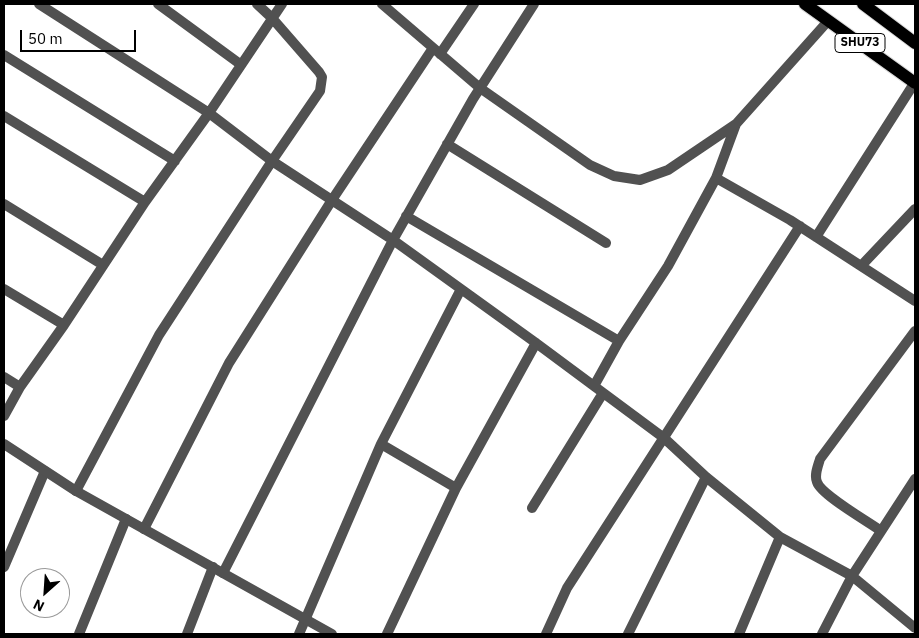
<!DOCTYPE html>
<html>
<head>
<meta charset="utf-8">
<style>
	body { margin:0 }
	#map { position:relative; width:919px; height:638px; overflow:hidden; background:#fff; font-family:"IBM Plex Sans",sans-serif }
	canvas { display:block }
	.frame { position:absolute; inset:0; border:5px solid #000; pointer-events:none }
	.north { position:absolute; left:20px; top:568px; width:50px; height:50px; box-sizing:border-box; background:#fff; border:1px solid #999; border-radius:50%; rotate:206deg; font-size:14px; font-weight:700; line-height:20px; text-align:center; color:#000 }
	.north::after { content:''; display:block; margin:auto; width:18px; height:22px; background:#000; clip-path:polygon(50% 0,100% 100%,50% 72%,0 100%) }
	.scale { position:absolute; left:20px; top:30px; width:116px; height:22px; box-sizing:border-box; border:2px solid #000; border-top:0; padding-left:6px; font-size:15px; line-height:18px; white-space:nowrap; color:#000; -webkit-text-stroke:4px #fff; paint-order:stroke }
</style>
</head>
<body>
<div id="map">
<canvas width="919" height="638"></canvas>
<div class="frame"></div>
<div class="north">N</div>
<div class="scale">50 m</div>
</div>
<script>
const ctx = document.querySelector('canvas').getContext('2d');
ctx.lineJoin = 'round';
function trace(path, color, width, dash) { ctx.strokeStyle = color; ctx.lineWidth = width; ctx.lineCap = dash ? 'butt' : 'round'; ctx.setLineDash(dash || []); ctx.stroke(path); }
function write(font, color, halo, rows, align = 'center') {
  ctx.font = font + ' "IBM Plex Sans",sans-serif'; ctx.lineWidth = 4; ctx.setLineDash([]); ctx.textBaseline = 'middle'; ctx.strokeStyle = halo; ctx.fillStyle = color; for (const [text, x, y, turn = 0] of rows) {
    ctx.save(); ctx.translate(x, y); ctx.rotate((+turn || 0) * Math.PI / 180); ctx.textAlign = isNaN(turn) ? turn : align; if (halo) ctx.strokeText(text, 0, 0); ctx.fillText(text, 0, 0); ctx.restore();
  }
}
const primary = new Path2D(`
	M805 4 915 83
	M863 4 915 43`);
trace(primary, '#dbdbdb', 14);
trace(new Path2D(`
	M39 4 209 113 272 161 393 240 536 343 664 438 706 477 780 537 852 576 915 628
	M158 4 240 64
	M382 4 480 88 590 165 614 176 640 180 668 170 736 124 828 21
	M440 54 474 4
	M4 55 175 161
	M4 116 145 202
	M447 144 606 243
	M716 178 790 220 915 301
	M4 204 103 265
	M406 216 619 341
	M816 237 915 82
	M861 266 915 209
	M4 289 64 325
	M4 377 20 387
	M594 386 619 341 668 266 716 178 736 124
	M4 416 20 387 64 325 145 202 209 113 282 4
	M381 444 456 488
	M76 491 159 335 272 161 320 91 322 77 319 72 272 18 257 4
	M532 508 603 393
	M144 529 229 363 332 200 433 48
	M881 531C869 522 821 495 817 482 814 475 818 466 820 459L915 331
	M4 567 45 471
	M223 573 393 240 473 99 534 4
	M79 634 126 519
	M187 634 213 567
	M299 634 381 444 461 289
	M387 634 456 488 536 343
	M546 634 567 588 800 226
	M628 634 706 477
	M739 634 780 537
	M822 634 852 576 915 479`), '#515151', 10);
trace(new Path2D(`
	M4 444 76 491 332 634`), '#515151', 10);
trace(primary, '#000', 12);
for (const [x, y, w] of [
	[860,43,50]
]) { const box = new Path2D(); box.roundRect(x - w / 2, y - 9.5, w, 19, 4); ctx.fillStyle = '#fff'; ctx.fill(box); trace(box, '#000', 1); }
write('bold 12px', '#000', null, [
	["SHU73",860,43]
]);
</script>
</body>
</html>
